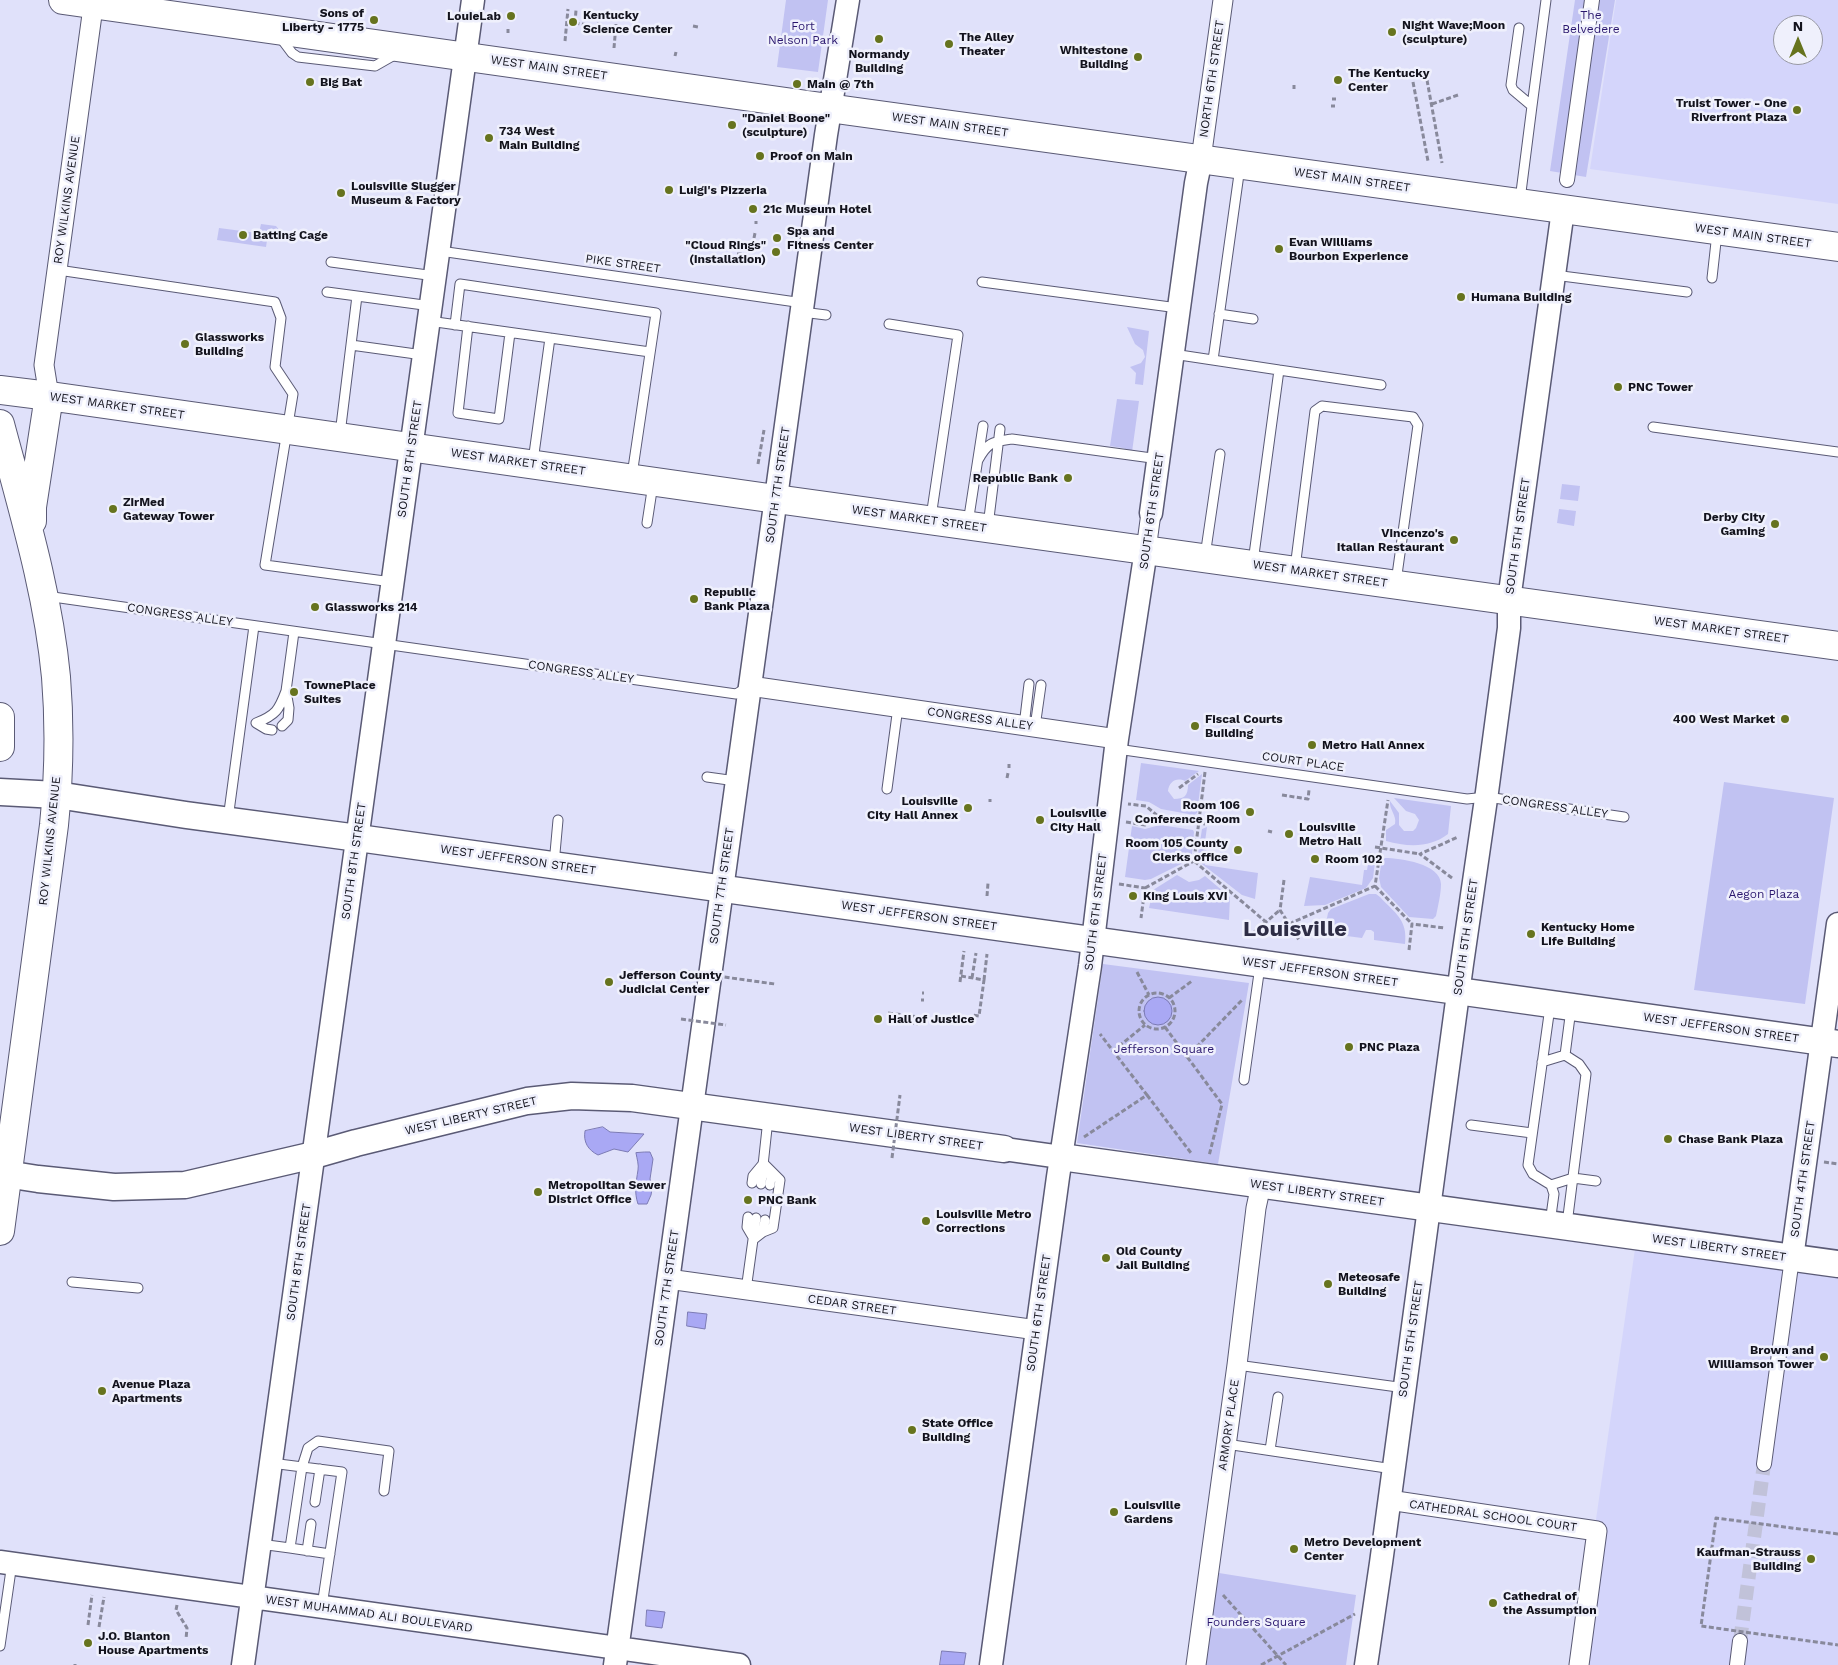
<!DOCTYPE html>
<html>
<head>
<meta charset="utf-8">
<style>
	body { margin:0 }
	#map { position:relative; width:1838px; height:1665px; overflow:hidden; background:#e0e1fa; font-family:"Work Sans",sans-serif }
	canvas { display:block }
	.north { position:absolute; left:1773px; top:15px; width:50px; height:50px; box-sizing:border-box; background:#eff0fc; border:1px solid #9798a3; border-radius:50%; rotate:0deg; font-size:14px; font-weight:700; line-height:20px; text-align:center; color:#13131d }
	.north::after { content:''; display:block; margin:auto; width:18px; height:22px; background:#66731e; clip-path:polygon(50% 0,100% 100%,50% 72%,0 100%) }
</style>
</head>
<body>
<div id="map">
<canvas width="1838" height="1665"></canvas>
<div class="north">N</div>
</div>
<script>
const ctx = document.querySelector('canvas').getContext('2d');
ctx.lineJoin = 'round';
function paint(path, color) { ctx.fillStyle = color; ctx.fill(path, 'evenodd'); }
function trace(path, color, width, dash) { ctx.strokeStyle = color; ctx.lineWidth = width; ctx.lineCap = dash ? 'butt' : 'round'; ctx.setLineDash(dash || []); ctx.stroke(path); }
function write(font, color, halo, rows, align = 'center') {
  ctx.font = font + ' "Work Sans",sans-serif'; ctx.lineWidth = 5; ctx.setLineDash([]); ctx.textBaseline = 'middle'; ctx.strokeStyle = halo; ctx.fillStyle = color; for (const [text, x, y, turn = 0] of rows) {
    ctx.save(); ctx.translate(x, y); ctx.rotate((+turn || 0) * Math.PI / 180); ctx.textAlign = isNaN(turn) ? turn : align; if (halo) ctx.strokeText(text, 0, 0); ctx.fillText(text, 0, 0); ctx.restore();
  }
}
paint(new Path2D(`
	M1616 0H1838V204L1590 169ZM1783 25H1813V55H1783Z
	M1635 1249 1838 1278V1665H1575Z`), '#d4d5fb');
paint(new Path2D(`
	M786 0H828L818 72 777 67Z
	M1575 0H1615L1586 177 1550 171Z
	M261 224 276 226 284 236 268 234 266 247 217 240 219 228 265 234 259 233Z
	M1127 327 1149 331 1143 385 1135 384 1136 373 1130 367 1141 363 1145 357 1143 350 1135 344Z
	M1117 399 1139 401 1132 452 1123 448 1110 446Z
	M1562 484 1580 486 1578 501 1560 499Z
	M1559 509 1576 511 1574 526 1557 523Z
	M1141 763 1199 771 1185 781C1176 777 1169 782 1168 791L1174 799C1184 799 1188 796 1188 785L1202 774 1197 813 1194 815 1161 809 1149 802 1136 800Z
	M1724 782 1834 798 1805 1004 1694 990Z
	M1394 798 1451 806 1448 834C1430 848 1408 847 1386 841V830L1395 824C1397 815 1389 810 1390 801L1399 813V825L1404 831H1413L1416 828 1419 820 1415 814 1406 811Z
	M1160 825 1193 830 1194 832 1192 854 1189 860 1151 879 1145 880 1125 877 1132 826 1145 829Z
	M1207 827 1204 849 1206 850 1205 865 1258 873 1255 899 1242 895 1202 864 1198 854 1202 829Z
	M1370 852 1376 854 1373 878 1366 888 1325 905 1304 906 1310 877 1362 885 1364 870H1367Z
	M1385 858C1400 858 1441 864 1441 884 1441 894 1438 906 1436 916L1433 919 1409 917 1381 887 1379 878 1382 859Z
	M1177 875 1189 882 1199 880 1205 876 1230 897 1229 920 1149 908 1153 890Z
	M1369 894H1376L1380 897C1395 913 1408 920 1405 944L1374 940V932L1371 930H1366L1362 938 1324 933 1328 913 1331 909Z
	M1103 964 1249 983 1218 1164 1077 1143Z
	M1219 1573 1356 1595 1346 1665H1205Z`), '#c1c2f2');
const water = new Path2D(`
	M1144 1011a14 14 0 1 1 28 0a14 14 0 1 1-28 0Z
	M603 1127 610 1132 644 1134 628 1152 614 1149 598 1155C588 1150 583 1142 585 1131Z
	M645 1152H650L653 1159 650 1179 652 1189 651 1195 647 1204H638C634 1192 636 1183 638 1170 639 1165 637 1159 636 1153Z
	M688 1312 707 1314 705 1329 687 1326Z
	M647 1610 665 1612 662 1628 646 1626Z
	M942 1651 966 1653 964 1665H940Z`);
paint(water, '#a9a8f4');
trace(water, '#7c7bb4', 1);
trace(new Path2D(`
	M1740 1641 1764 1464`), '#c1c2d9', 14, [14, 7]);
const service = new Path2D(`
	M1519 28 1511 85 1513 90 1532 106 1520 200
	M280 37 292 53 298 57 375 66 396 54
	M1532 106 1546 0
	M440 251 803 303
	M331 262 435 276
	M58 270 275 302 281 318 275 367 293 394 265 565 392 582
	M1554 275 1687 292
	M1712 278 1717 233
	M982 282 1178 308
	M327 292 357 296 340 434
	M357 296 431 306
	M802 312 826 315
	M1219 314 1253 319
	M429 321 550 338
	M889 324 958 335 931 517
	M455 325 460 284 656 313 632 475
	M468 326 458 413 499 419 510 333
	M351 345 423 355
	M1173 354 1279 370
	M1213 360 1240 167
	M1653 427 1838 452
	M978 460C988 442 992 442 1012 439L1159 459
	M533 461 550 338 650 352
	M647 523 653 484
	M968 523 983 426
	M988 526 1000 429
	M1205 556 1220 454
	M1253 562 1279 370 1381 385
	M1295 568 1315 411 1322 406 1413 417 1418 425 1396 582
	M46 596 729 693 736 694 748 687
	M286 691 294 632
	M1024 726 1029 684
	M1035 727 1041 685
	M272 730 266 729 256 723C276 715 279 710 286 691L289 708 288 720 282 726
	M1117 749 1467 799 1487 797 1624 817
	M707 777 736 781
	M887 789 898 707
	M228 819 254 626
	M554 864 558 820
	M1550 1007 1528 1165 1533 1174 1551 1185 1554 1194 1550 1223
	M1542 1062 1565 1055
	M1244 1080 1260 966
	M1471 1125 1532 1133
	M763 1163 780 1180 773 1228 763 1232
	M767 1170 771 1177 770 1185
	M752 1183 753 1176 763 1164
	M761 1184 768 1119
	M1551 1185 1573 1178 1596 1181
	M748 1217 747 1227 754 1239 763 1232 765 1220
	M1567 1224 1586 1074 1579 1064 1565 1055 1571 1009
	M72 1282 138 1288
	M746 1290 756 1218
	M1237 1365 1405 1388
	M1226 1444 1393 1469
	M1270 1450 1278 1397
	M271 1463 342 1472 322 1606
	M315 1502 320 1469
	M260 1544 290 1548 302 1467 308 1448 318 1441 389 1451 384 1491
	M290 1548 330 1554
	M307 1551 311 1524
	M0 1646 12 1563`);
const pedestrian = new Path2D(`
	M1567 180 1592 0
	M1764 1464 1792 1258
	M1737 1665 1740 1641`);
const minor = new Path2D(`
	M1201 159 1223 0
	M49 396 44 365 94 0
	M1146 550 1151 513
	M750 686 1117 739
	M668 1279 1037 1330
	M1389 1500 1597 1531 1579 1665
	M1196 1665 1237 1365 1256 1208 1261 1185`);
const tertiary = new Path2D(`
	M1151 513 1196 183 1201 159
	M1004 1149 1061 1157
	M1792 1258 1838 924
	M0 1562 739 1665
	M243 1665 473 0
	M615 1665 826 135 848 0
	M991 1665 1058 1177 1090 966 1117 739 1146 550
	M1366 1665 1381 1563 1462 964 1487 792 1509 628V600L1563 210`);
const secondary = new Path2D(`
	M0 792 57 795 186 815 358 838 1838 1044
	M1061 1157 1838 1264
	M0 1173 38 1179 114 1187 185 1185 314 1155 356 1143 527 1101 572 1096 632 1098 1004 1149`);
const primary = new Path2D(`
	M63 0 850 111 1838 247
	M0 390 49 396 776 499 1838 646
	M0 424C22 507 48 591 56 677 60 726 59 776 54 825L0 1231
	M32 521V507L49 396
	M0 717V747`);
trace(service, '#5a5a75', 11);
trace(pedestrian, '#5a5a75', 16);
trace(minor, '#5a5a75', 21);
trace(tertiary, '#5a5a75', 25);
trace(secondary, '#5a5a75', 29);
trace(primary, '#5a5a75', 30);
trace(new Path2D(`
	M567 22 589 25
	M575 23 576 10
	M597 24 601 25
	M693 26 698 27
	M508 33V29
	M565 41 568 9
	M614 48 616 24
	M675 56 676 52
	M1427 80 1442 163
	M1413 82 1428 161
	M1294 89V85
	M1332 99H1336
	M1432 104 1458 95
	M1331 106H1335
	M756 224V221
	M754 238 755 233
	M737 254H742
	M758 464 764 430
	M1009 768V764
	M1205 772 1194 861 1266 922
	M1007 778 1008 773
	M1179 788 1198 774
	M1282 795 1308 799 1309 790H1311
	M990 802V799
	M1039 816 1042 817
	M1159 817 1205 824
	M1126 822 1145 825 1159 817 1146 806 1128 804
	M1057 823 1084 826
	M1039 824H1041
	M1268 831 1272 832
	M1375 847 1420 854
	M1452 878 1420 854 1458 837
	M1284 880 1280 910 1299 940
	M1119 884 1145 888 1141 918
	M1375 886 1412 924
	M1145 888 1194 861
	M987 896 988 883
	M1289 924 1375 886 1388 800
	M1252 934 1280 910
	M1409 950 1412 924 1445 928
	M1137 972 1149 995
	M961 976 984 980 979 1016 973 1015
	M972 978 976 953
	M984 980 987 954
	M960 982 964 951
	M922 993H924
	M1139 1011a18 18 0 1 1 36 0a18 18 0 1 1-36 0Z
	M1169 998 1192 981
	M921 1000H924
	M888 1013 919 1017
	M887 1019 918 1024
	M1165 1027 1222 1104 1209 1156
	M1113 1051 1145 1025
	M1186 1058 1243 999
	M1147 1095 1191 1153
	M1084 1137 1147 1095 1100 1034
	M1824 1162 1838 1164
	M1223 1595 1286 1665
	M177 1605 176 1610 187 1628 186 1639
	M88 1625 92 1595
	M99 1627 104 1597
	M75 1665V1664
	M1261 1665 1355 1614`), '#88899b', 3, [5, 2.5]);
trace(service, '#fff', 9);
trace(pedestrian, '#fff', 14);
trace(minor, '#fff', 19);
trace(tertiary, '#fff', 22);
trace(secondary, '#fff', 26);
trace(primary, '#fff', 28);
trace(new Path2D(`
	M680 971 775 984
	M681 1019 726 1025
	M892 1158 900 1095
	M1838 1534 1716 1518 1701 1626 1838 1645`), '#88899b', 3, [5, 2.5]);
for (const [x, y, r, color] of [
	[511,16,5,"#66731e"],
	[374,20,5,"#66731e"],
	[573,22,5,"#66731e"],
	[1392,32,5,"#66731e"],
	[879,39,5,"#66731e"],
	[949,44,5,"#66731e"],
	[1138,57,5,"#66731e"],
	[1338,80,5,"#66731e"],
	[310,82,5,"#66731e"],
	[797,84,5,"#66731e"],
	[1797,110,5,"#66731e"],
	[732,125,5,"#66731e"],
	[489,138,5,"#66731e"],
	[760,156,5,"#66731e"],
	[669,190,5,"#66731e"],
	[341,193,5,"#66731e"],
	[753,209,5,"#66731e"],
	[243,235,5,"#66731e"],
	[777,238,5,"#66731e"],
	[1279,249,5,"#66731e"],
	[776,252,5,"#66731e"],
	[1461,297,5,"#66731e"],
	[185,344,5,"#66731e"],
	[1618,387,5,"#66731e"],
	[1068,478,5,"#66731e"],
	[113,509,5,"#66731e"],
	[1775,524,5,"#66731e"],
	[1454,540,5,"#66731e"],
	[694,599,5,"#66731e"],
	[315,607,5,"#66731e"],
	[294,692,5,"#66731e"],
	[1785,719,5,"#66731e"],
	[1195,726,5,"#66731e"],
	[1312,745,5,"#66731e"],
	[968,808,5,"#66731e"],
	[1250,812,5,"#66731e"],
	[1040,820,5,"#66731e"],
	[1289,834,5,"#66731e"],
	[1238,850,5,"#66731e"],
	[1315,859,5,"#66731e"],
	[1133,896,5,"#66731e"],
	[1531,934,5,"#66731e"],
	[609,982,5,"#66731e"],
	[878,1019,5,"#66731e"],
	[1349,1047,5,"#66731e"],
	[1668,1139,5,"#66731e"],
	[538,1192,5,"#66731e"],
	[748,1200,5,"#66731e"],
	[926,1221,5,"#66731e"],
	[1106,1258,5,"#66731e"],
	[1328,1284,5,"#66731e"],
	[1824,1357,5,"#66731e"],
	[102,1391,5,"#66731e"],
	[912,1430,5,"#66731e"],
	[1114,1512,5,"#66731e"],
	[1294,1549,5,"#66731e"],
	[1811,1559,5,"#66731e"],
	[1493,1603,5,"#66731e"],
	[88,1643,5,"#66731e"]
]) { const dot = new Path2D(); dot.arc(x, y, r, 0, 2 * Math.PI); ctx.fillStyle = color; ctx.fill(dot); trace(dot, '#eff0fc', 2); }
write('bold 12px', '#13131d', '#eff0fc', [
	["Sons of",364,13,"right"],
	["Liberty - 1775",364,27,"right"],
	["Kentucky",583,15],
	["Science Center",583,29],
	["LouieLab",501,16,"right"],
	["Night Wave;Moon",1402,25],
	["(sculpture)",1402,39],
	["The Alley",959,37],
	["Theater",959,51],
	["Whitestone",1128,50,"right"],
	["Building",1128,64,"right"],
	["Normandy",879,54,"center"],
	["Building",879,68,"center"],
	["The Kentucky",1348,73],
	["Center",1348,87],
	["Big Bat",320,82],
	["Main @ 7th",807,84],
	["Truist Tower - One",1787,103,"right"],
	["Riverfront Plaza",1787,117,"right"],
	["\"Daniel Boone\"",742,118],
	["(sculpture)",742,132],
	["734 West",499,131],
	["Main Building",499,145],
	["Proof on Main",770,156],
	["Louisville Slugger",351,186],
	["Museum & Factory",351,200],
	["Luigi's Pizzeria",679,190],
	["21c Museum Hotel",763,209],
	["Spa and",787,231],
	["Fitness Center",787,245],
	["Batting Cage",253,235],
	["Evan Williams",1289,242],
	["Bourbon Experience",1289,256],
	["\"Cloud Rings\"",766,245,"right"],
	["(installation)",766,259,"right"],
	["Humana Building",1471,297],
	["Glassworks",195,337],
	["Building",195,351],
	["PNC Tower",1628,387],
	["Republic Bank",1058,478,"right"],
	["ZirMed",123,502],
	["Gateway Tower",123,516],
	["Derby City",1765,517,"right"],
	["Gaming",1765,531,"right"],
	["Vincenzo's",1444,533,"right"],
	["Italian Restaurant",1444,547,"right"],
	["Republic",704,592],
	["Bank Plaza",704,606],
	["Glassworks 214",325,607],
	["TownePlace",304,685],
	["Suites",304,699],
	["Fiscal Courts",1205,719],
	["Building",1205,733],
	["400 West Market",1775,719,"right"],
	["Metro Hall Annex",1322,745],
	["Louisville",958,801,"right"],
	["City Hall Annex",958,815,"right"],
	["Room 106",1240,805,"right"],
	["Conference Room",1240,819,"right"],
	["Louisville",1050,813],
	["City Hall",1050,827],
	["Louisville",1299,827],
	["Metro Hall",1299,841],
	["Room 105 County",1228,843,"right"],
	["Clerks office",1228,857,"right"],
	["Room 102",1325,859],
	["King Louis XVI",1143,896],
	["Kentucky Home",1541,927],
	["Life Building",1541,941],
	["Jefferson County",619,975],
	["Judicial Center",619,989],
	["Hall of Justice",888,1019],
	["PNC Plaza",1359,1047],
	["Chase Bank Plaza",1678,1139],
	["Metropolitan Sewer",548,1185],
	["District Office",548,1199],
	["PNC Bank",758,1200],
	["Louisville Metro",936,1214],
	["Corrections",936,1228],
	["Old County",1116,1251],
	["Jail Building",1116,1265],
	["Meteosafe",1338,1277],
	["Building",1338,1291],
	["Brown and",1814,1350,"right"],
	["Williamson Tower",1814,1364,"right"],
	["Avenue Plaza",112,1384],
	["Apartments",112,1398],
	["State Office",922,1423],
	["Building",922,1437],
	["Louisville",1124,1505],
	["Gardens",1124,1519],
	["Metro Development",1304,1542],
	["Center",1304,1556],
	["Kaufman-Strauss",1801,1552,"right"],
	["Building",1801,1566,"right"],
	["Cathedral of",1503,1596],
	["the Assumption",1503,1610],
	["J.O. Blanton",98,1636],
	["House Apartments",98,1650]
], 'left');
write('12px', '#2a176e', '#eff0fc', [
	["The",1591,15],
	["Belvedere",1591,29],
	["Fort",803,26],
	["Nelson Park",803,40],
	["Aegon Plaza",1764,894],
	["Jefferson Square",1164,1049],
	["Founders Square",1256,1622]
]);
write('12px', '#13131d', '#eff0fc', [
	["WEST MAIN STREET",549,68,8],
	["NORTH 6TH STREET",1212,79,-82],
	["WEST MAIN STREET",950,125,8],
	["WEST MAIN STREET",1352,180,8],
	["ROY WILKINS AVENUE",67,200,-82],
	["WEST MAIN STREET",1753,236,8],
	["PIKE STREET",623,264,8],
	["WEST MARKET STREET",117,406,8],
	["SOUTH 8TH STREET",410,459,-82],
	["WEST MARKET STREET",518,462,8],
	["SOUTH 7TH STREET",778,485,-82],
	["SOUTH 6TH STREET",1152,511,-82],
	["WEST MARKET STREET",919,519,8],
	["SOUTH 5TH STREET",1518,536,-82],
	["WEST MARKET STREET",1320,574,8],
	["CONGRESS ALLEY",180,615,8],
	["WEST MARKET STREET",1721,630,8],
	["CONGRESS ALLEY",581,672,8],
	["CONGRESS ALLEY",980,719,8],
	["COURT PLACE",1303,762,8],
	["CONGRESS ALLEY",1555,807,8],
	["ROY WILKINS AVENUE",50,841,-84],
	["WEST JEFFERSON STREET",518,860,8],
	["SOUTH 8TH STREET",354,861,-82],
	["SOUTH 7TH STREET",722,886,-82],
	["SOUTH 6TH STREET",1096,912,-83],
	["WEST JEFFERSON STREET",919,916,8],
	["SOUTH 5TH STREET",1466,937,-82],
	["WEST JEFFERSON STREET",1320,972,8],
	["WEST JEFFERSON STREET",1721,1028,8],
	["WEST LIBERTY STREET",471,1116,-13],
	["WEST LIBERTY STREET",916,1137,8],
	["SOUTH 4TH STREET",1803,1179,-82],
	["WEST LIBERTY STREET",1317,1193,8],
	["WEST LIBERTY STREET",1719,1248,8],
	["SOUTH 8TH STREET",299,1262,-82],
	["SOUTH 7TH STREET",667,1288,-82],
	["CEDAR STREET",852,1305,8],
	["SOUTH 6TH STREET",1039,1313,-82],
	["SOUTH 5TH STREET",1411,1339,-82],
	["ARMORY PLACE",1229,1425,-82],
	["CATHEDRAL SCHOOL COURT",1493,1516,8],
	["WEST MUHAMMAD ALI BOULEVARD",369,1614,8]
]);
write('bold 22px', '#2e2d45', '#eff0fc', [
	["Louisville",1295,930]
]);
</script>
</body>
</html>
